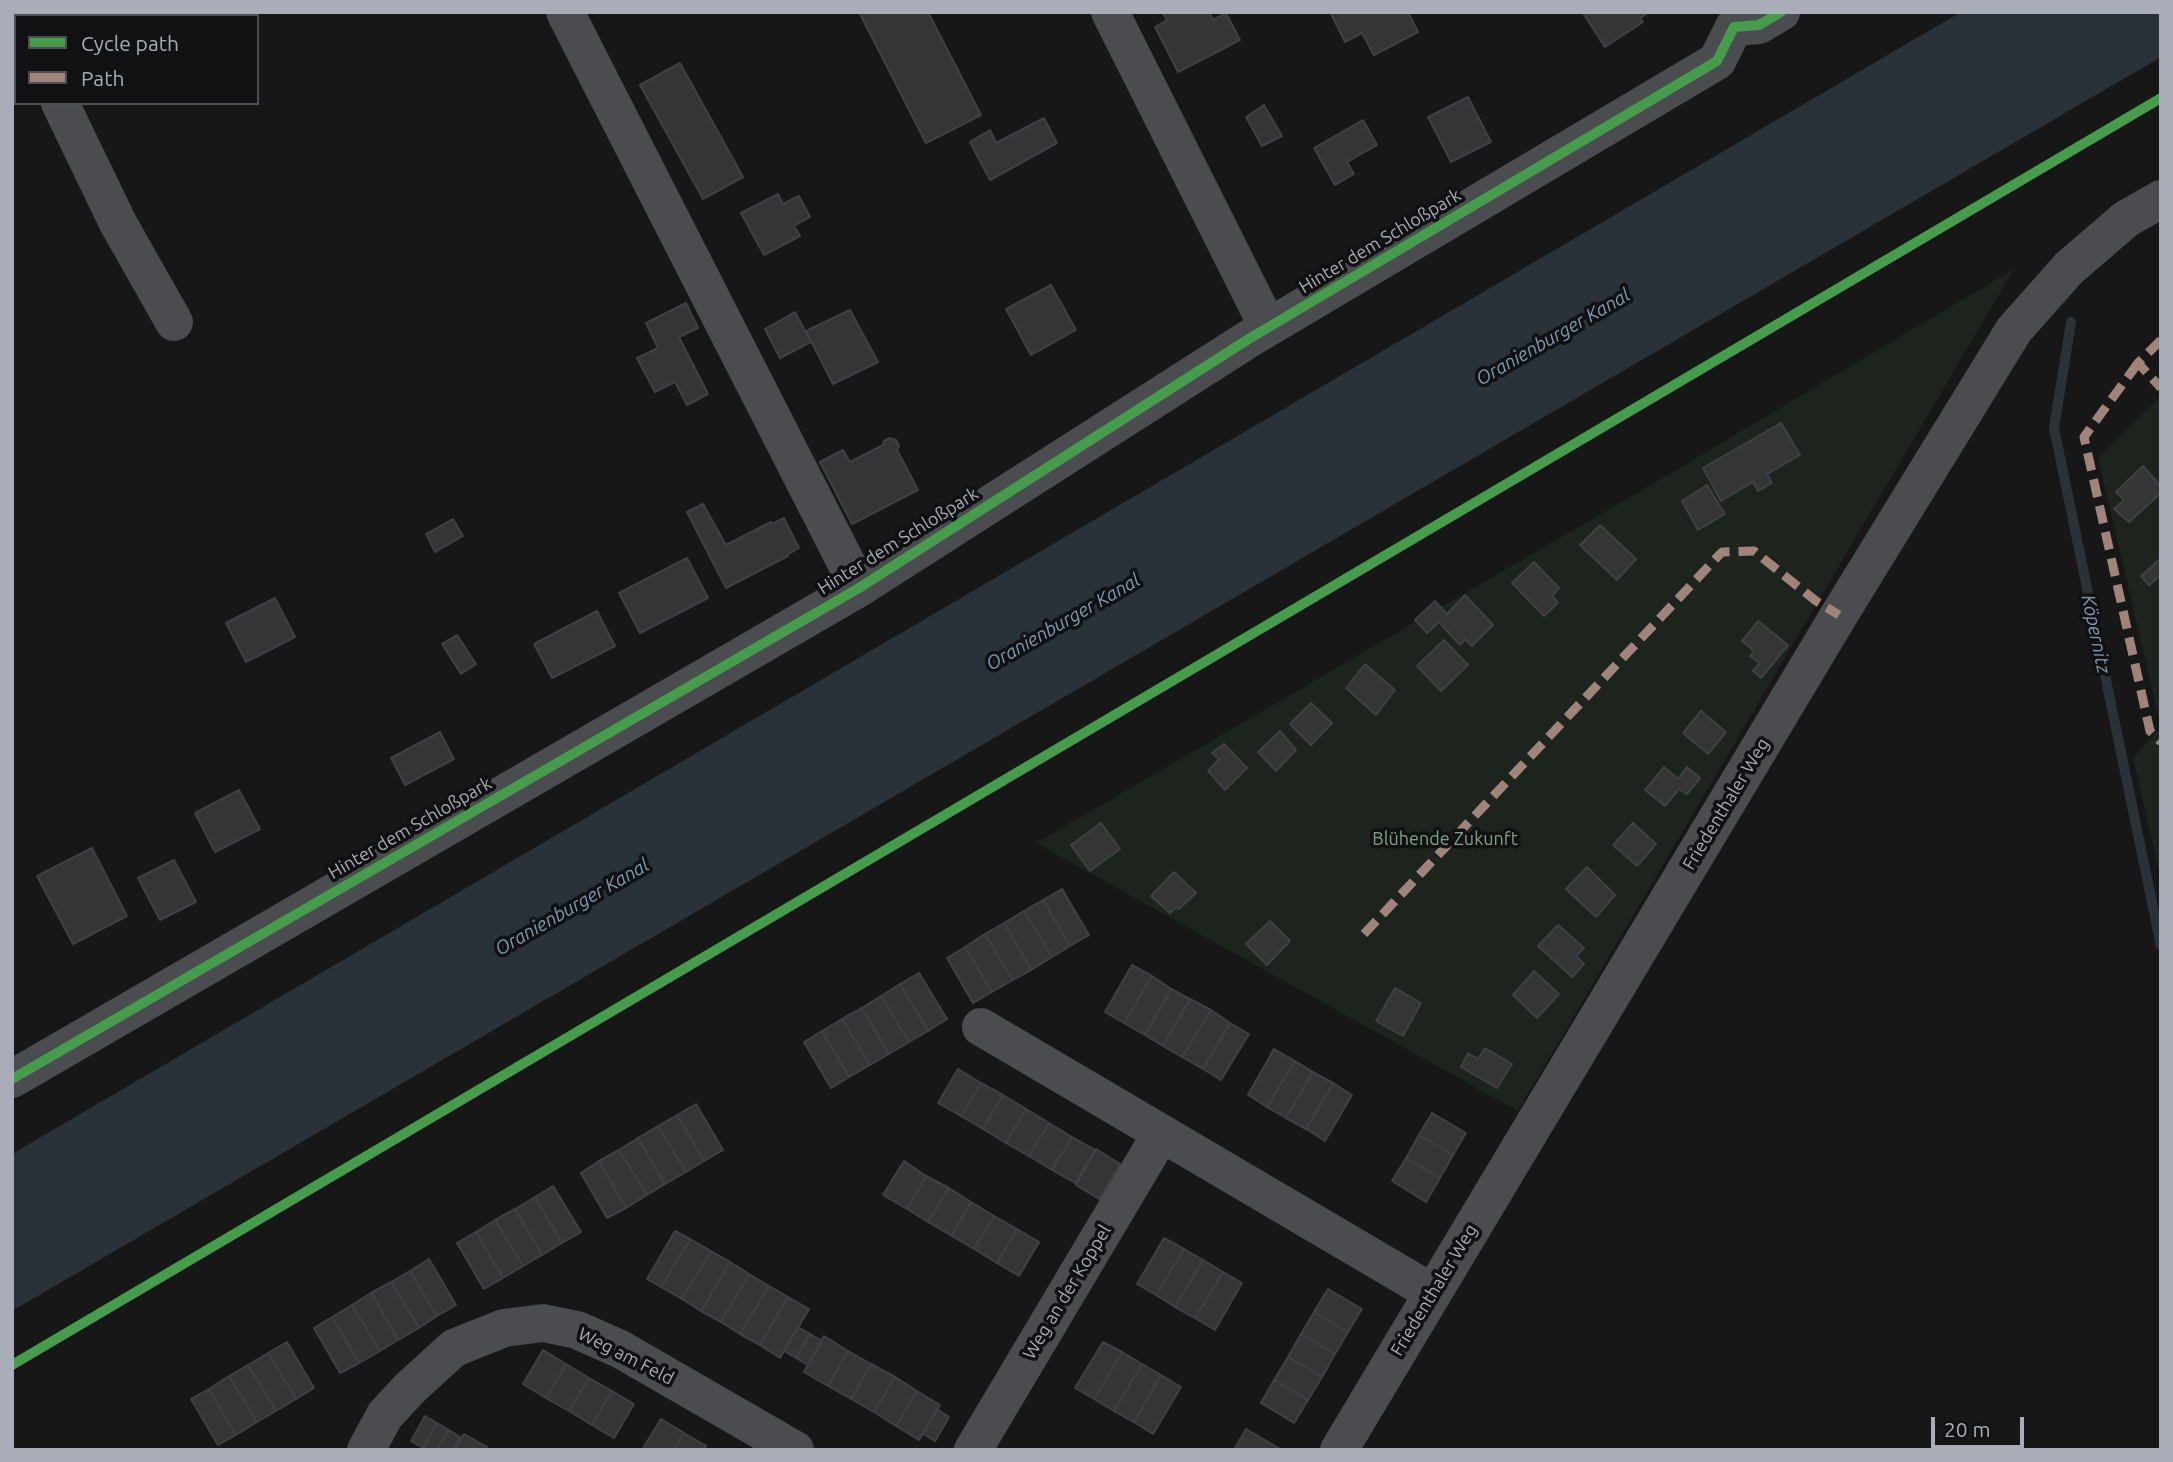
<!DOCTYPE html>
<html>
<head>
<meta charset="utf-8">
<style>
	body { margin:0 }
	#map { position:relative; width:2173px; height:1462px; overflow:hidden; background:#171717; font-family:Ubuntu,sans-serif }
	canvas { display:block }
	.frame { position:absolute; inset:0; border:14px solid #a8adb8; pointer-events:none }
	.legend { position:absolute; left:14px; top:14px; width:245px; height:91px; box-sizing:border-box; background:#111113; border:2px solid #4d4f55; margin:0; padding:9px 12px; list-style:none; font-size:21px; color:#a8adb8 }
	.legend li { display:flex; align-items:center; gap:14px; height:35px }
	.legend b { width:35px; border:2px solid #4d4f55 }
	.scale { position:absolute; left:1931px; top:1417px; width:93px; height:32px; box-sizing:border-box; border:4px solid #a8adb8; border-top:0; padding-left:9px; font-size:21px; line-height:24px; white-space:nowrap; color:#a8adb8; -webkit-text-stroke:5px #111113; paint-order:stroke }
</style>
</head>
<body>
<div id="map">
<canvas width="2173" height="1462"></canvas>
<div class="frame"></div>
<ul class="legend">
<li><b style="height:9px;background:#469c4c"></b>Cycle path</li>
<li><b style="height:9px;background:#a18479"></b>Path</li>
</ul>
<div class="scale">20 m</div>
</div>
<script>
const ctx = document.querySelector('canvas').getContext('2d');
ctx.lineJoin = 'round';
function paint(path, color) { ctx.fillStyle = color; ctx.fill(path, 'evenodd'); }
function trace(path, color, width, dash) { ctx.strokeStyle = color; ctx.lineWidth = width; ctx.lineCap = dash ? 'butt' : 'round'; ctx.setLineDash(dash || []); ctx.stroke(path); }
function write(font, color, halo, rows, align = 'center') {
  ctx.font = font + ' Ubuntu,sans-serif'; ctx.lineWidth = 7; ctx.setLineDash([]); ctx.textBaseline = 'middle'; ctx.strokeStyle = halo; ctx.fillStyle = color; for (const [text, x, y, turn = 0] of rows) {
    ctx.save(); ctx.translate(x, y); ctx.rotate((+turn || 0) * Math.PI / 180); ctx.textAlign = isNaN(turn) ? turn : align; if (halo) ctx.strokeText(text, 0, 0); ctx.fillText(text, 0, 0); ctx.restore();
  }
}
paint(new Path2D(`
	M2014 269 1518 1111 1036 843 1666 476Z
	M2161 396V880L2133 758 2161 727 2098 458Z`), '#1d241e');
paint(new Path2D(`
	M1961 12H2161V57L12 1311V1154Z`), '#2a3239');
trace(new Path2D(`
	M2071 322 2054 428 2161 946`), '#2a3239', 10);
const building = new Path2D(`
	M859 12H928L981 115 926 143Z
	M1162 12H1209L1213 20 1226 13 1240 40 1178 72 1155 27 1167 20Z
	M1330 12H1408L1418 32 1374 55 1362 33 1345 42Z
	M1649 12 1640 18 1643 22 1605 47 1583 13Z
	M680 63 743 177 703 199 640 85Z
	M1468 97 1491 142 1451 162 1428 117Z
	M1264 105 1282 136 1262 146 1246 117Z
	M1044 118 1057 143 990 180 970 142 990 130 996 143Z
	M1363 120 1377 145 1347 162 1354 174 1335 185 1314 148Z
	M778 194 783 204 799 196 810 217 794 226 800 236 764 255 741 213Z
	M1051 285 1076 330 1031 355 1006 309Z
	M686 303 698 328 679 337 708 394 687 405 675 382 655 392 637 358 658 348 646 323Z
	M850 310 878 362 833 384 806 331Z
	M795 312 811 342 780 358 765 329Z
	M1781 423 1800 455 1767 474 1772 483 1758 491 1753 482 1721 501 1703 468Z
	M890 438 896 440 899 446 897 450 918 490 852 524 820 462 843 450 850 462 883 445 884 441Z
	M2143 466 2161 487V493L2129 522 2114 509 2124 500 2116 492Z
	M1707 485 1725 514 1698 530 1682 501Z
	M703 504 726 545 771 522 772 524 784 518 799 548 787 555 788 556 726 588 687 512Z
	M453 519 463 536 435 552 426 534Z
	M1600 525 1636 559 1617 580 1580 545Z
	M687 558 708 598 640 633 619 593Z
	M2161 558V575L2149 585 2141 576Z
	M1534 562 1559 588 1552 596 1558 603 1544 616 1512 583Z
	M1465 595 1493 625 1472 646 1465 639 1460 645 1439 622 1427 633 1415 620 1435 601 1447 614Z
	M275 598 295 637 246 662 226 623Z
	M597 611 615 646 552 678 534 644Z
	M1758 621 1788 645 1761 678 1753 671 1760 663 1750 656 1754 651 1742 641Z
	M457 635 476 664 461 674 442 644Z
	M1444 640 1468 665 1441 691 1417 666Z
	M1365 664 1395 690 1376 715 1346 688Z
	M1311 703 1332 723 1311 745 1290 724Z
	M1701 711 1726 732 1708 754 1683 733Z
	M1280 731 1296 750 1276 771 1258 752Z
	M440 732 454 759 405 785 391 758Z
	M1224 744 1247 768 1225 790 1208 771 1219 759 1212 753Z
	M1664 767 1678 779 1687 767 1700 778 1687 794 1679 789 1665 806 1645 790Z
	M239 790 260 829 215 852 195 813Z
	M1101 823 1120 849 1090 871 1071 845Z
	M1633 823 1656 844 1637 866 1613 845Z
	M92 848 127 916 73 944 37 876Z
	M174 860 196 902 160 920 138 878Z
	M1587 867 1615 895 1596 917 1566 889Z
	M1174 872 1196 893 1179 909 1177 907 1170 913 1151 896Z
	M1062 889 1089 935 1070 946 1043 900Z
	M1043 900 1070 946 1052 957 1024 911Z
	M1024 911 1052 957 1031 970 1004 923Z
	M1270 921 1290 941 1267 965 1246 944Z
	M1004 923 1031 970 1013 980 985 934Z
	M1558 925 1584 948 1576 956 1584 964 1572 977 1538 946Z
	M985 934 1013 980 992 992 965 947Z
	M965 947 992 992 973 1003 947 958Z
	M1132 965 1152 976 1124 1023 1105 1012Z
	M1534 971 1559 994 1537 1018 1513 995Z
	M919 973 947 1019 928 1031 900 984Z
	M1152 976 1171 989 1145 1035 1124 1023Z
	M900 984 928 1031 909 1042 881 996Z
	M1395 988 1421 1003 1403 1036 1376 1021Z
	M1171 989 1190 999 1163 1046 1145 1035Z
	M881 996 909 1042 889 1054 862 1008Z
	M1190 999 1211 1010 1182 1057 1163 1046Z
	M862 1008 889 1054 870 1065 842 1019Z
	M1211 1010 1230 1023 1203 1069 1182 1057Z
	M842 1019 870 1065 849 1077 822 1031Z
	M1230 1023 1249 1034 1221 1080 1203 1069Z
	M822 1031 849 1077 831 1088 804 1042Z
	M1485 1048 1512 1064 1497 1088 1461 1067 1468 1053 1478 1059Z
	M1274 1049 1295 1061 1267 1107 1248 1095Z
	M1295 1061 1313 1072 1286 1118 1267 1107Z
	M958 1069 981 1083 961 1116 938 1103Z
	M1313 1072 1333 1083 1306 1129 1286 1118Z
	M981 1083 1003 1095 983 1129 961 1116Z
	M1333 1083 1352 1095 1325 1141 1306 1129Z
	M1003 1095 1026 1109 1006 1143 983 1129Z
	M696 1104 723 1150 704 1161 677 1115Z
	M1026 1109 1049 1123 1029 1156 1006 1143Z
	M1432 1113 1466 1133 1453 1155 1419 1135Z
	M677 1115 704 1161 686 1172 658 1126Z
	M1049 1123 1072 1137 1052 1170 1029 1156Z
	M658 1126 686 1172 665 1184 638 1138Z
	M1419 1135 1453 1155 1440 1178 1406 1158Z
	M1072 1137 1095 1150 1075 1183 1052 1170Z
	M638 1138 665 1184 647 1195 619 1150Z
	M1096 1149 1120 1164 1099 1199 1076 1185Z
	M619 1150 647 1195 626 1208 599 1161Z
	M1406 1158 1440 1178 1426 1202 1392 1181Z
	M599 1161 626 1208 607 1218 581 1173Z
	M904 1161 926 1176 907 1209 883 1195Z
	M926 1176 949 1188 928 1222 907 1209Z
	M553 1186 581 1232 562 1243 535 1197Z
	M949 1188 971 1202 952 1236 928 1222Z
	M535 1197 562 1243 542 1255 515 1209Z
	M971 1202 994 1216 974 1249 952 1236Z
	M515 1209 542 1255 523 1266 495 1220Z
	M994 1216 1017 1229 997 1263 974 1249Z
	M495 1220 523 1266 503 1278 476 1232Z
	M1017 1229 1039 1242 1019 1276 997 1263Z
	M675 1231 690 1239 661 1287 647 1279Z
	M476 1232 503 1278 484 1289 457 1243Z
	M1164 1238 1184 1249 1156 1295 1137 1284Z
	M690 1239 711 1251 682 1299 661 1287Z
	M1184 1249 1203 1260 1175 1307 1156 1295Z
	M711 1251 730 1262 701 1311 682 1299Z
	M429 1259 456 1305 437 1316 410 1271Z
	M1203 1260 1223 1272 1195 1318 1175 1307Z
	M730 1262 749 1274 721 1322 701 1311Z
	M410 1271 437 1316 419 1328 391 1282Z
	M1223 1272 1242 1283 1215 1330 1195 1318Z
	M749 1274 769 1286 740 1334 721 1322Z
	M391 1282 419 1328 398 1340 371 1293Z
	M769 1286 788 1297 760 1345 740 1334Z
	M1328 1289 1362 1309 1348 1332 1314 1312Z
	M371 1293 398 1340 380 1351 352 1305Z
	M788 1297 809 1309 780 1358 760 1345Z
	M352 1305 380 1351 359 1363 332 1317Z
	M1314 1312 1348 1332 1335 1354 1301 1334Z
	M332 1317 359 1363 340 1373 314 1328Z
	M798 1327 810 1334 796 1358 784 1351Z
	M810 1334 822 1341 808 1365 796 1358Z
	M1301 1334 1335 1354 1322 1377 1288 1357Z
	M824 1336 848 1351 828 1386 804 1372Z
	M287 1342 314 1388 296 1399 268 1353Z
	M1103 1342 1122 1352 1094 1399 1075 1388Z
	M543 1350 566 1364 546 1398 523 1384Z
	M848 1351 871 1364 851 1399 828 1386Z
	M1122 1352 1142 1364 1114 1411 1094 1399Z
	M268 1353 296 1399 276 1411 248 1365Z
	M1288 1357 1322 1377 1308 1400 1274 1380Z
	M566 1364 589 1378 569 1411 546 1398Z
	M871 1364 895 1377 874 1412 851 1399Z
	M1142 1364 1161 1375 1134 1422 1114 1411Z
	M248 1365 276 1411 257 1422 229 1376Z
	M1161 1375 1181 1387 1153 1434 1134 1422Z
	M229 1376 257 1422 236 1435 209 1389Z
	M895 1377 917 1391 896 1426 874 1412Z
	M589 1378 612 1391 592 1425 569 1411Z
	M1274 1380 1308 1400 1294 1423 1261 1403Z
	M209 1389 236 1435 218 1445 191 1399Z
	M612 1391 634 1404 614 1438 592 1425Z
	M917 1391 940 1405 919 1440 896 1426Z
	M937 1409 949 1417 935 1441 923 1434Z
	M425 1416 437 1423 423 1448 411 1441Z
	M661 1419 684 1433 674 1450H642Z
	M437 1423 449 1430 437 1450H426L423 1448Z
	M1246 1429 1280 1449 1279 1450H1234Z
	M449 1430 460 1437 453 1450H437Z
	M684 1433 706 1446 704 1450H674Z
	M464 1434 487 1447 486 1450H455Z`);
paint(building, '#353536');
trace(building, '#3f4043', 2);
trace(new Path2D(`
	M12 1365 2161 98`), '#4d4e52', 4.5, [3.5, 5]);
trace(new Path2D(`
	M16 12 17 16
	M565 12 859 588
	M1110 12 1268 327
	M60 103 118 223 174 322
	M981 1027 1433 1293
	M12 1079 859 588 1247 340 1717 61 1734 27 1759 25 1781 12
	M366 1450 385 1415 410 1388 454 1348 504 1328 543 1323 577 1330 620 1349 795 1450
	M973 1450 1161 1134
	M1339 1450 1839 615 2014 330 2069 268 2126 219 2161 199`), '#4b4c50', 38);
trace(new Path2D(`
	M2161 340 2138 363 2161 388
	M2138 363 2084 437 2150 731 2161 742
	M1364 934 1722 552 1754 551 1816 601 1839 615`), '#a18479', 9, [18, 9]);
trace(new Path2D(`
	M12 1079 859 588 1247 340 1717 61 1734 27 1759 25 1781 12
	M12 1365 2161 98`), '#469c4c', 10);
write('18px', '#a8adb8', '#111113', [
	["Hinter dem Schloßpark",1380,241,-31],
	["Hinter dem Schloßpark",898,541,-32],
	["Friedenthaler Weg",1726,804,-59],
	["Hinter dem Schloßpark",410,828,-30],
	["Friedenthaler Weg",1434,1290,-59],
	["Weg an der Koppel",1067,1292,-59],
	["Weg am Feld",626,1356,27]
]);
write('18px', '#7fa381', '#111113', [
	["Blühende Zukunft",1445,839]
]);
write('italic 19px', '#7f9bb3', '#111113', [
	["Oranienburger Kanal",1553,337,-30],
	["Oranienburger Kanal",1063,622,-30],
	["Köpernitz",2096,634,78],
	["Oranienburger Kanal",572,907,-30]
]);
</script>
</body>
</html>
